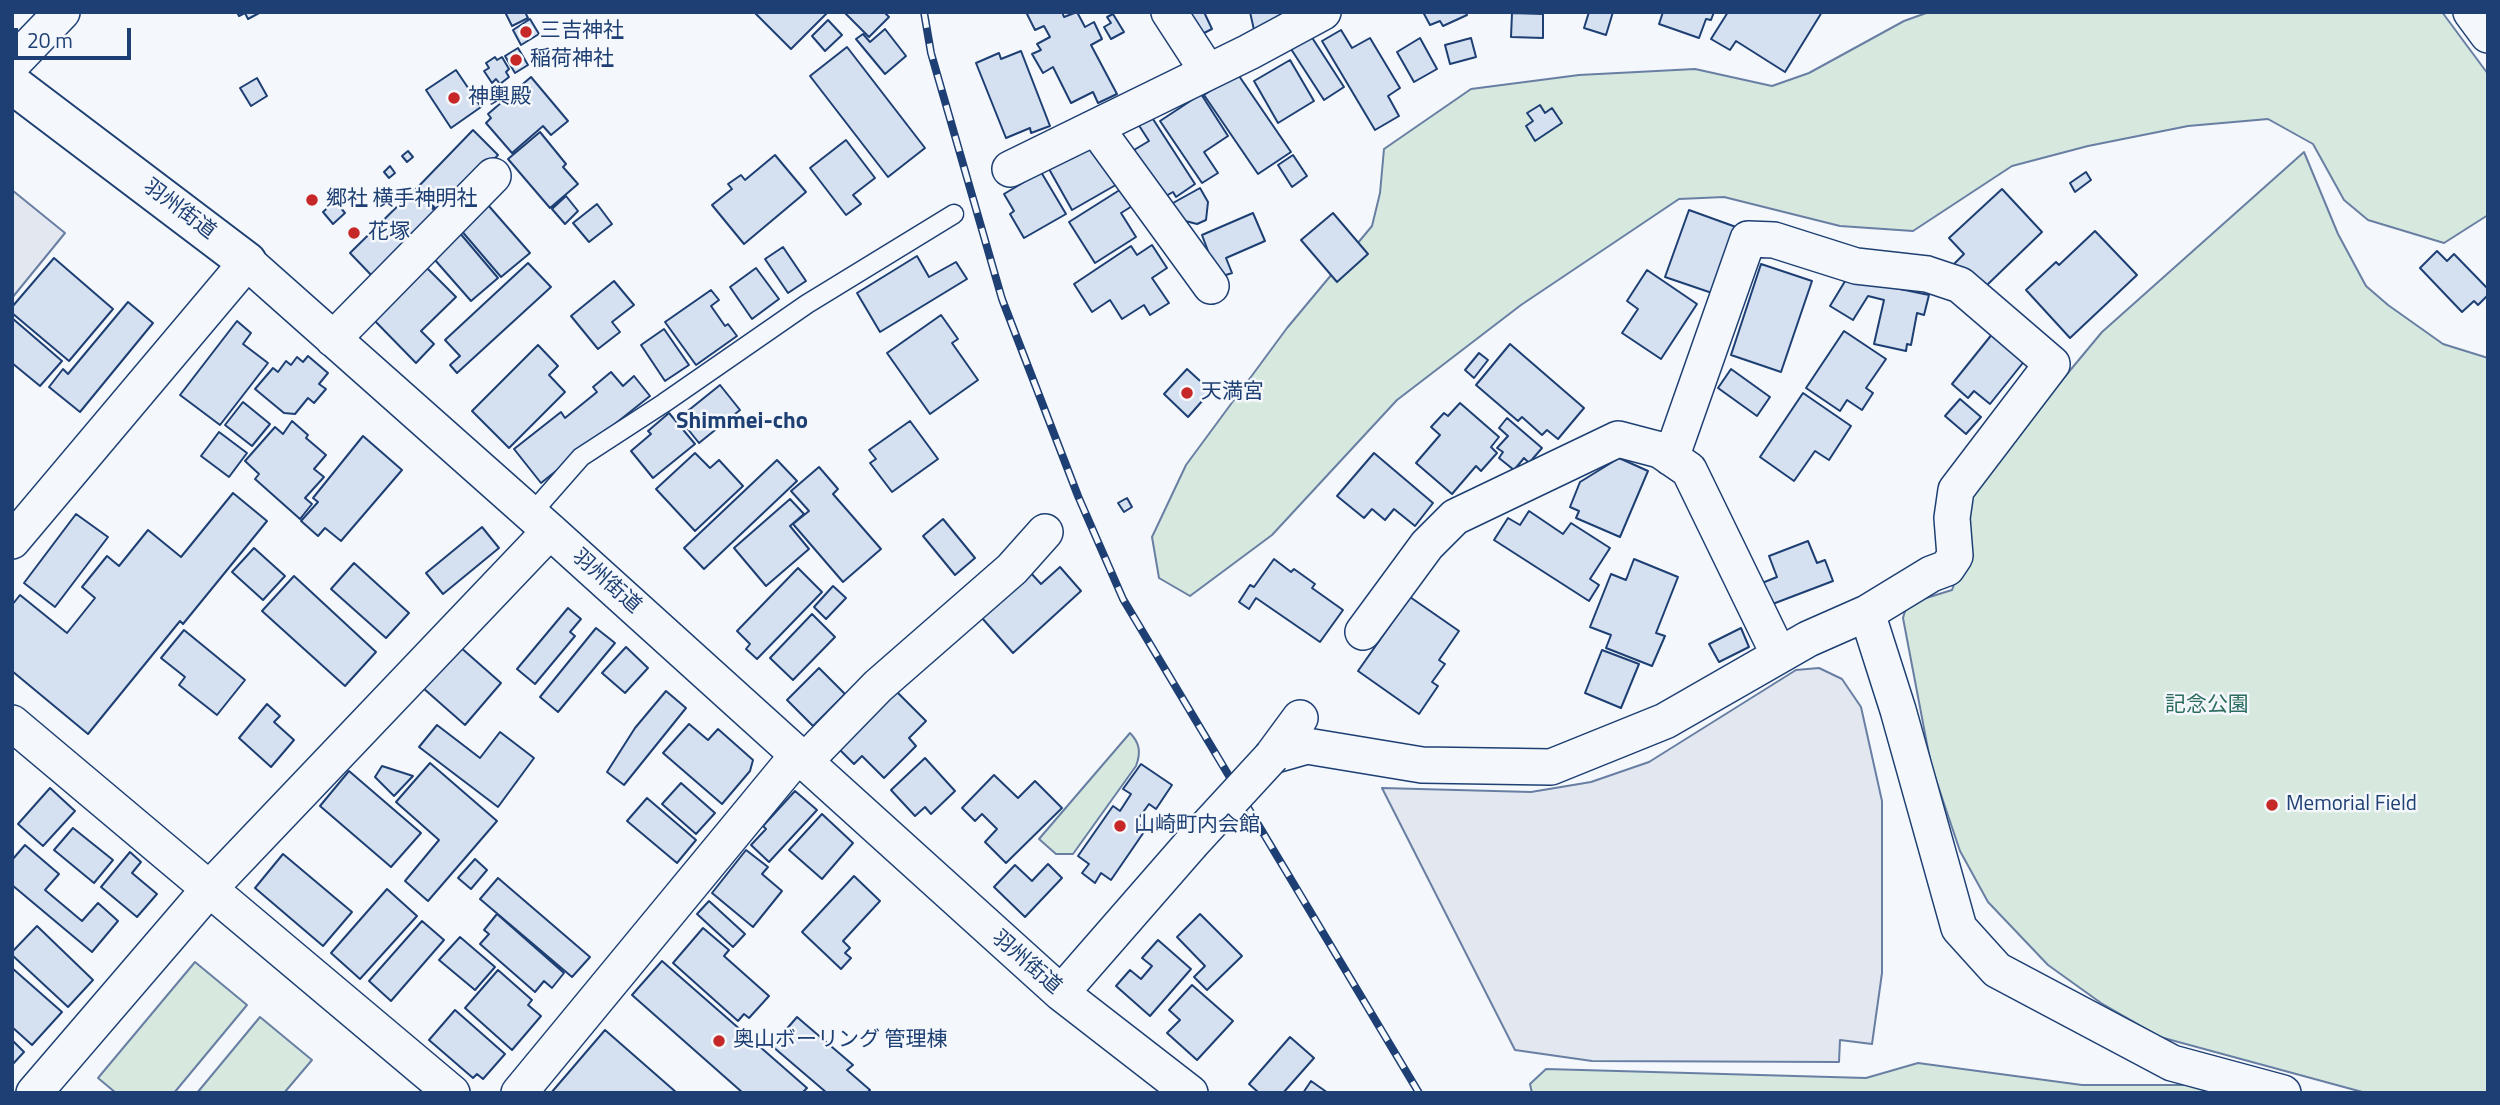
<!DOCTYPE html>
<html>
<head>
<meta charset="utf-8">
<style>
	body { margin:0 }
	#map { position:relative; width:2500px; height:1105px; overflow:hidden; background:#f4f7fb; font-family:"Titillium Web",sans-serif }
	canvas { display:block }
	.frame { position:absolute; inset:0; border:14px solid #1d3f73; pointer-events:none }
	.scale { position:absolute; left:14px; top:28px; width:117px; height:32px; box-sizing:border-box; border:4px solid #1d3f73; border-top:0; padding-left:9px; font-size:21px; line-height:24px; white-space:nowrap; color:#1d3f73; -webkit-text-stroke:5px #f4f7fb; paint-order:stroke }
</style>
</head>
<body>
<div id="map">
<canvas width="2500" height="1105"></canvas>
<div class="frame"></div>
<div class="scale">20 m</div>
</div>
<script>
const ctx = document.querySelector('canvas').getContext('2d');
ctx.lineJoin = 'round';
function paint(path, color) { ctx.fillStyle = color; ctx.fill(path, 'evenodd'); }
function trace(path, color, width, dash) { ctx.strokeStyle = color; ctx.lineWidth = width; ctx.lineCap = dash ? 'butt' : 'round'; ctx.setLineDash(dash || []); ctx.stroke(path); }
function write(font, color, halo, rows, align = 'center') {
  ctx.font = font + ' "Titillium Web","Noto Sans JP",sans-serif'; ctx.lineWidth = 5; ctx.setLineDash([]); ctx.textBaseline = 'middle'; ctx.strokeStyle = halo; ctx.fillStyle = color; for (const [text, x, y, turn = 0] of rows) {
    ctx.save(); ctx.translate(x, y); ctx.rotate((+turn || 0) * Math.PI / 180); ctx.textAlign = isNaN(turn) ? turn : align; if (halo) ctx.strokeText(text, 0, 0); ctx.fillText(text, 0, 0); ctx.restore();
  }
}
const green = new Path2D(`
	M1929 12H2442L2488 74V215L2444 243 2368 220 2344 200 2313 144 2268 119 2188 126 2088 146 2012 166 1913 231 1840 226 1724 197 1679 199 1521 305 1397 400 1272 535 1190 596 1159 578 1152 537 1186 465 1287 328 1372 226 1380 193 1384 149 1471 89 1579 75 1695 69 1772 86 1809 73 1904 21Z
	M2304 152 2338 234 2366 286 2388 305 2443 344 2488 358V1093H2366L2160 1037 2101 1003 2048 965 1988 902 1960 851 1931 765 1903 618 1907 604 1952 590 1968 546 1966 493 1993 463 2102 332Z
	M1130 733C1140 743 1141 753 1136 766L1073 854H1056L1039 839Z
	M195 962 247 1005 174 1093H116L98 1078Z
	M260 1017 312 1060 284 1093H197Z
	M1918 1063 2082 1085H2192L2211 1093H1532L1530 1084 1546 1069 1866 1078Z`);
paint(green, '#d7e8df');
trace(green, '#687fa3', 2);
const parking = new Path2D(`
	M12 190 65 233 12 298Z
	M1819 668 1842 679 1861 707 1882 801V973L1872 1044 1840 1040 1839 1062 1592 1061 1515 1050 1382 788 1531 792 1591 782 1649 762 1796 670Z`);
paint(parking, '#e3e8f0');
trace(parking, '#687fa3', 2);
const building = new Path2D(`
	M237 12H261L248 19 245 13 239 16Z
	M505 12H525L528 18 512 26Z
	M754 12H826L827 13 791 49Z
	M844 12H884L889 17 869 37Z
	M1026 12H1062L1064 17 1077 12 1085 27 1094 22 1102 39 1091 45 1117 94 1098 103 1093 92 1071 103 1053 67 1043 73 1032 54 1041 50 1037 44 1050 37 1044 26 1035 30Z
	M1189 12H1204L1212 29 1200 35Z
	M1250 12H1291V14L1274 19 1275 25 1254 30Z
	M1423 12H1466L1467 15 1443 26 1440 21 1430 25Z
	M1589 12H1613L1606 35 1584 28Z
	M1663 12H1714L1711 20 1706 19 1699 38 1659 24Z
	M1728 12H1822L1785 72 1736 41 1730 50 1711 39Z
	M1512 13 1543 14V38L1511 37Z
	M1113 14 1124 32 1111 39 1104 27 1111 23 1107 17Z
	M530 19 539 34 521 45 513 30Z
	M828 20 842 35 825 51 812 36Z
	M885 29 906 56 885 74 856 39 863 34 870 42Z
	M1341 30 1352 48 1370 38 1400 88 1388 96 1399 116 1375 130 1322 41Z
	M1311 36 1344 87 1324 100 1291 49Z
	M1420 38 1437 69 1414 82 1397 52Z
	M1471 38 1476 57 1450 64 1445 45Z
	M847 47 925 148 888 177 810 76Z
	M518 48 528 65 515 73 505 56Z
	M1021 51 1050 126 1031 133 1030 128 1006 138 976 63 999 53 1001 59Z
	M495 57 497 60 502 57 509 69 506 72 509 77 500 84 496 79 492 83 484 71 489 68 486 63Z
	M1290 60 1314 101 1278 123 1254 81Z
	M456 70 481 107 451 128 426 90Z
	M1237 73 1291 152 1258 174 1204 95Z
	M531 77 568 121 551 135 543 126 512 153 486 123 491 118 488 114Z
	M257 78 267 96 251 106 240 88Z
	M1201 94 1228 136 1204 152 1218 173 1202 183 1160 121Z
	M1540 105 1545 113 1552 108 1562 123 1535 141 1526 126 1533 121 1527 113Z
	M1151 116 1195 184 1176 197 1173 192 1164 197 1134 150 1149 141 1138 124Z
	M473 130 498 155 441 214 416 189Z
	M540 132 566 164 563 167 578 184 550 208 508 159Z
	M846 140 875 178 853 195 861 204 846 215 810 168Z
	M1097 142 1121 182 1072 210 1049 169Z
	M408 151 413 157 407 162 402 156Z
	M775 155 806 192 744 244 712 205 732 189 728 184 741 175 745 180Z
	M1293 155 1307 176 1292 187 1278 165Z
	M390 166 395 173 389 178 384 172Z
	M1041 172 1066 214 1024 238 1010 214 1014 211 1004 194Z
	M2086 172 2091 180 2075 192 2070 183Z
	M1126 186 1137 203 1121 213 1136 237 1095 263 1069 222Z
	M1200 188 1208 202 1206 220 1197 224 1174 218 1173 203Z
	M2002 189 2042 232 1987 285 1953 265 1964 254 1949 238Z
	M414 190 439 215 374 278 350 253Z
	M566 196 578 211 565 224 552 209Z
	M335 201 345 213 333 224 323 212Z
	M597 204 612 224 589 242 573 223Z
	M488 205 530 253 501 277 460 229Z
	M1689 210 1736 227 1712 293 1665 277Z
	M1253 213 1265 241 1226 258 1232 273 1220 277 1199 254 1208 251 1202 235Z
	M1333 213 1368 254 1337 282 1301 240Z
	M2095 231 2137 275 2070 338 2026 290 2056 262 2059 265Z
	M459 232 498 278 471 301 435 260 437 252Z
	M1152 245 1167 268 1152 278 1169 303 1150 315 1144 305 1122 319 1110 300 1092 312 1074 284 1131 246 1137 255Z
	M783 247 806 281 788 293 765 259Z
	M2437 251 2447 261 2454 254 2488 289V295L2478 305 2474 301 2462 312 2420 268Z
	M917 256 929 277 956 262 967 279 880 332 857 293Z
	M54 258 113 309 69 361 12 313V307Z
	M528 263 551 287 457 373 450 365 460 356 445 340Z
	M1761 264 1812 281 1781 372 1731 355Z
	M426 267 456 297 421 331 434 344 416 363 373 319Z
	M756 268 779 299 752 319 730 287Z
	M1647 270 1697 304 1661 359 1622 333 1638 309 1627 301Z
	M1847 278 1929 295 1924 315 1917 313 1911 345 1907 344 1906 351 1874 344 1884 300 1868 296 1853 320 1830 306Z
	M614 281 634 305 612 322 620 332 598 349 571 316Z
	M711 290 719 300 711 306 725 326 728 324 737 336 696 365 665 322Z
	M128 302 153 323 80 412 49 387 63 369 68 374Z
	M941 315 958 339 952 343 978 380 930 414 887 353Z
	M12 318 62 361 40 386 12 363Z
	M237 321 251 333 243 344 268 363 220 425 180 395Z
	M664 329 689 365 665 381 641 345Z
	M1844 331 1886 359 1866 388 1873 393 1862 410 1847 400 1840 411 1806 388Z
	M1993 333 2026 359 1990 404 1974 391 1968 398 1952 384Z
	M1510 344 1584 408 1558 439 1547 430 1542 435 1522 417 1518 421 1476 385Z
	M538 345 558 366 549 375 565 392 509 448 472 411Z
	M1479 353 1488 360 1474 378 1465 370Z
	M308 356 328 373 319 384 326 389 314 403 308 398 295 414 284 413 255 389 273 368 278 372 286 361 291 365 297 357 303 362Z
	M1187 369 1211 391 1188 417 1164 394Z
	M1731 369 1770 397 1757 416 1718 388Z
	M611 372 623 386 634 376 650 396 541 483 514 449 561 412 565 418 597 392 593 387Z
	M720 385 740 410 699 443 679 418Z
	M1803 393 1851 426 1829 460 1815 451 1794 481 1760 457Z
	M1960 399 1981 417 1966 434 1945 416Z
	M243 402 270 424 252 446 225 425Z
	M1460 403 1499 437 1491 447 1497 453 1481 471 1476 466 1452 494 1416 463 1440 435 1431 427 1444 413 1448 416Z
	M669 413 695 444 653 478 631 451 651 434 648 431Z
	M1507 418 1542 448 1529 463 1524 458 1514 470 1499 458 1503 452 1497 448 1508 436 1499 428Z
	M292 421 308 435 306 438 326 455 314 469 324 477 305 498 312 504 300 519 255 479 259 474 245 461 275 427 283 434Z
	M910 421 938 459 892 492 870 463 876 459 869 450Z
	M219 432 247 453 229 477 201 456Z
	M363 436 402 470 341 541 325 528 318 536 301 521 318 502 313 498Z
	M695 453 710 468 719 460 743 486 695 531 656 489Z
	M1374 453 1433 503 1415 526 1394 509 1385 520 1372 509 1364 518 1337 496Z
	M1619 458 1648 471 1620 537 1576 518 1579 511 1570 507 1580 482Z
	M777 460 797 481 704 569 684 548Z
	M819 467 838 489 833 494 881 549 843 582 793 524 809 511 791 491Z
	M233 493 267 521 183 624 180 621 88 734 12 671V605L20 595 67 633 95 598 82 587 107 556 119 566 148 530 181 557Z
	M1127 498 1132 507 1124 512 1118 503Z
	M790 499 804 514 790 526 809 549 766 586 734 548Z
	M1529 511 1563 534 1571 523 1610 548 1590 579 1599 585 1589 601 1494 540 1508 518 1520 525Z
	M76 514 108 537 55 607 24 583Z
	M943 519 975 558 955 575 923 536Z
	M482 527 499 548 443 594 426 573Z
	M1808 541 1817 563 1825 560 1833 581 1770 605 1762 583 1777 577 1769 556Z
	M254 548 285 576 263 600 232 572Z
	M1274 559 1291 572 1294 569 1315 584 1312 588 1343 610 1320 642 1256 598 1249 609 1239 602 1250 585 1254 587Z
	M1634 559 1678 577 1656 633 1665 636 1652 666 1606 648 1611 635 1590 627 1611 574 1626 580Z
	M354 563 409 613 386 638 331 589Z
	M1060 567 1081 591 1013 653 982 618 1029 571 1041 584Z
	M798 568 822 592 757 659 746 649 750 644 737 631Z
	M294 576 376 652 345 686 262 611Z
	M833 586 846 598 826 619 814 607Z
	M1410 597 1459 631 1439 660 1445 664 1432 682 1438 686 1419 714 1358 671Z
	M568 608 581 619 570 632 575 636 535 684 517 669Z
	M812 614 835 637 793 680 770 658Z
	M596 628 615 643 558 712 540 697Z
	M1741 628 1749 647 1719 662 1709 644Z
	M184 630 245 680 217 715 179 685 185 677 161 658Z
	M459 646 501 683 465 725 423 688Z
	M626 647 648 668 625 693 602 673Z
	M1602 650 1639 664 1621 708 1585 693Z
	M819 668 845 694 813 726 787 700Z
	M891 686 926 721 909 738 916 746 884 778 862 756 854 764 834 744Z
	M666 691 686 708 624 785 607 772 635 728Z
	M267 704 280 716 274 722 294 740 271 767 239 738Z
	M689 724 708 740 718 729 753 760 750 771 722 804 663 753Z
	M437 725 480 758 500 732 534 758 498 807 419 747Z
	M925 758 955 791 931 814 925 807 915 816 891 790Z
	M430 763 497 821 428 901 405 881 439 840 396 802Z
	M1141 764 1172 785 1156 809 1149 804 1136 822 1146 829 1111 880 1101 873 1095 883 1082 873 1089 864 1078 856 1113 806 1120 811 1131 794 1123 789Z
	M382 766 413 776 394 796 375 777Z
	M349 771 421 833 391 867 320 806Z
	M994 775 1018 798 1035 781 1062 808 1006 863 985 842 997 829 982 814 975 821 962 808Z
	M681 783 715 813 696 834 662 804Z
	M50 788 75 811 43 846 18 824Z
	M795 791 817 810 769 862 751 845 766 829 763 826Z
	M647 798 696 840 677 863 627 821Z
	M822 814 853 843 822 879 789 850Z
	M73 828 113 860 94 883 54 850Z
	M25 845 59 874 45 890 82 921 98 903 118 921 92 952 12 885V860Z
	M746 850 768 867 762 874 782 891 753 927 712 893Z
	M130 852 141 862 132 873 157 894 137 917 101 887Z
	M283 854 352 912 323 946 255 888Z
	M475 859 487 870 471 889 458 878Z
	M1048 864 1062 878 1025 917 994 887 1015 865 1032 881Z
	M854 876 880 901 843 941 850 948 845 953 851 958 841 969 802 932Z
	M498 878 590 957 572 977 480 899Z
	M387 889 417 916 360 979 331 953Z
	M709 901 745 934 733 947 697 914Z
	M497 914 564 973 552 988 544 981 535 992 480 944 489 934 484 930Z
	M1200 914 1242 956 1207 990 1194 977 1205 966 1177 937Z
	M422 921 444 940 391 1001 369 981Z
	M37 926 93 980 68 1007 12 955V952Z
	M703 928 729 950 724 956 769 996 749 1018 744 1014 738 1021 673 963Z
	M460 937 495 967 475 990 439 960Z
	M1158 940 1191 969 1150 1016 1116 986 1130 970 1141 979 1152 966 1142 958Z
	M662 961 807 1088 802 1093H743L632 995Z
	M12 968 62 1012 32 1045 12 1027Z
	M498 970 532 1000 528 1005 541 1016 512 1050 465 1008Z
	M1192 985 1233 1021 1197 1060 1167 1033 1180 1020 1169 1010Z
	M455 1010 505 1054 483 1079 477 1074 473 1078 429 1040Z
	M797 1017 853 1065 847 1070 870 1090 867 1093H827L772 1046Z
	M605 1030 677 1093H551Z
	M1290 1037 1314 1058 1283 1093H1259L1249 1084Z
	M12 1040 24 1052 12 1065Z
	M1311 1081 1328 1093H1303Z`);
paint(building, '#d5e0f0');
trace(building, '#1d3f73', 2);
const lane = new Path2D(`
	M531 514 581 457 664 403 807 304 954 214`);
const street = new Path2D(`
	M1169 12 1208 72
	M2471 12 2488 35
	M12 64 62 12
	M1096 128 1211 286
	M1010 169 1249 52 1323 12
	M333 339 493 176
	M1671 458 1748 239 1774 240 1856 266 1927 274 1960 285 2052 364 1956 490 1952 518 1955 556 1947 568 1931 574 1867 613
	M12 541 247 262 550 531 1061 993 1190 1093
	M1363 632 1427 545 1455 517 1618 439 1660 450 1689 470 1779 655
	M12 723 452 1093
	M1272 756 1307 746 1422 765 1551 767 1665 721 1808 639 1867 613 1898 710 1959 928 1997 970 2172 1063 2283 1093
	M1272 756 1300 718
	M804 762 878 686 1012 569 1045 532
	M1061 993 1191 844
	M34 1093 210 888 550 531
	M519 1093 797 756`);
const secondary = new Path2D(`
	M12 84 247 262`);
trace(lane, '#1d3f73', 21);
trace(street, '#1d3f73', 38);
trace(secondary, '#1d3f73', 42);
trace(lane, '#f4f7fb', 18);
trace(street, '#f4f7fb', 35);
trace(secondary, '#f4f7fb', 38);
const rail = new Path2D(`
	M924 12 931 53 1002 299 1078 496 1123 599 1419 1093`);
trace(rail, '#1d3f73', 8);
trace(rail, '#f4f7fb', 5, [16]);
const streetBridge = new Path2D(`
	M1191 844 1272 756`);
trace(streetBridge, '#1d3f73', 38, []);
trace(streetBridge, '#f4f7fb', 35);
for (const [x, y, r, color] of [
	[526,32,7,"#c62828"],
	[516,60,7,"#c62828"],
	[454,98,7,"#c62828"],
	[312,200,7,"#c62828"],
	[354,233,7,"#c62828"],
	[1187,393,7,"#c62828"],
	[2272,805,7,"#c62828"],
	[1120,826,7,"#c62828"],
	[719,1041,7,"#c62828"]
]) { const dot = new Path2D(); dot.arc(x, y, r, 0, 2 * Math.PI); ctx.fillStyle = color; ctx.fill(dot); trace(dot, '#f4f7fb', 2.5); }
write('21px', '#1d3f73', '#f4f7fb', [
	["三吉神社",540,32],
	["稲荷神社",530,60],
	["神輿殿",468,98],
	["郷社 横手神明社",326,200],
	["花塚",368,233],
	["天満宮",1201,393],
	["Memorial Field",2286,805],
	["山崎町内会館",1134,826],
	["奥山ボーリング 管理棟",733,1041]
], 'left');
write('21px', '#1d3f73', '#f4f7fb', [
	["羽州街道",179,210,37],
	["羽州街道",606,582,42],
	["羽州街道",1026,963,41]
]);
write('21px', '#2c6c60', '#f4f7fb', [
	["記念公園",2207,706]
]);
write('bold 23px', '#1d3f73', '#f4f7fb', [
	["Shimmei-cho",742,422]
]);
</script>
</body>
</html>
